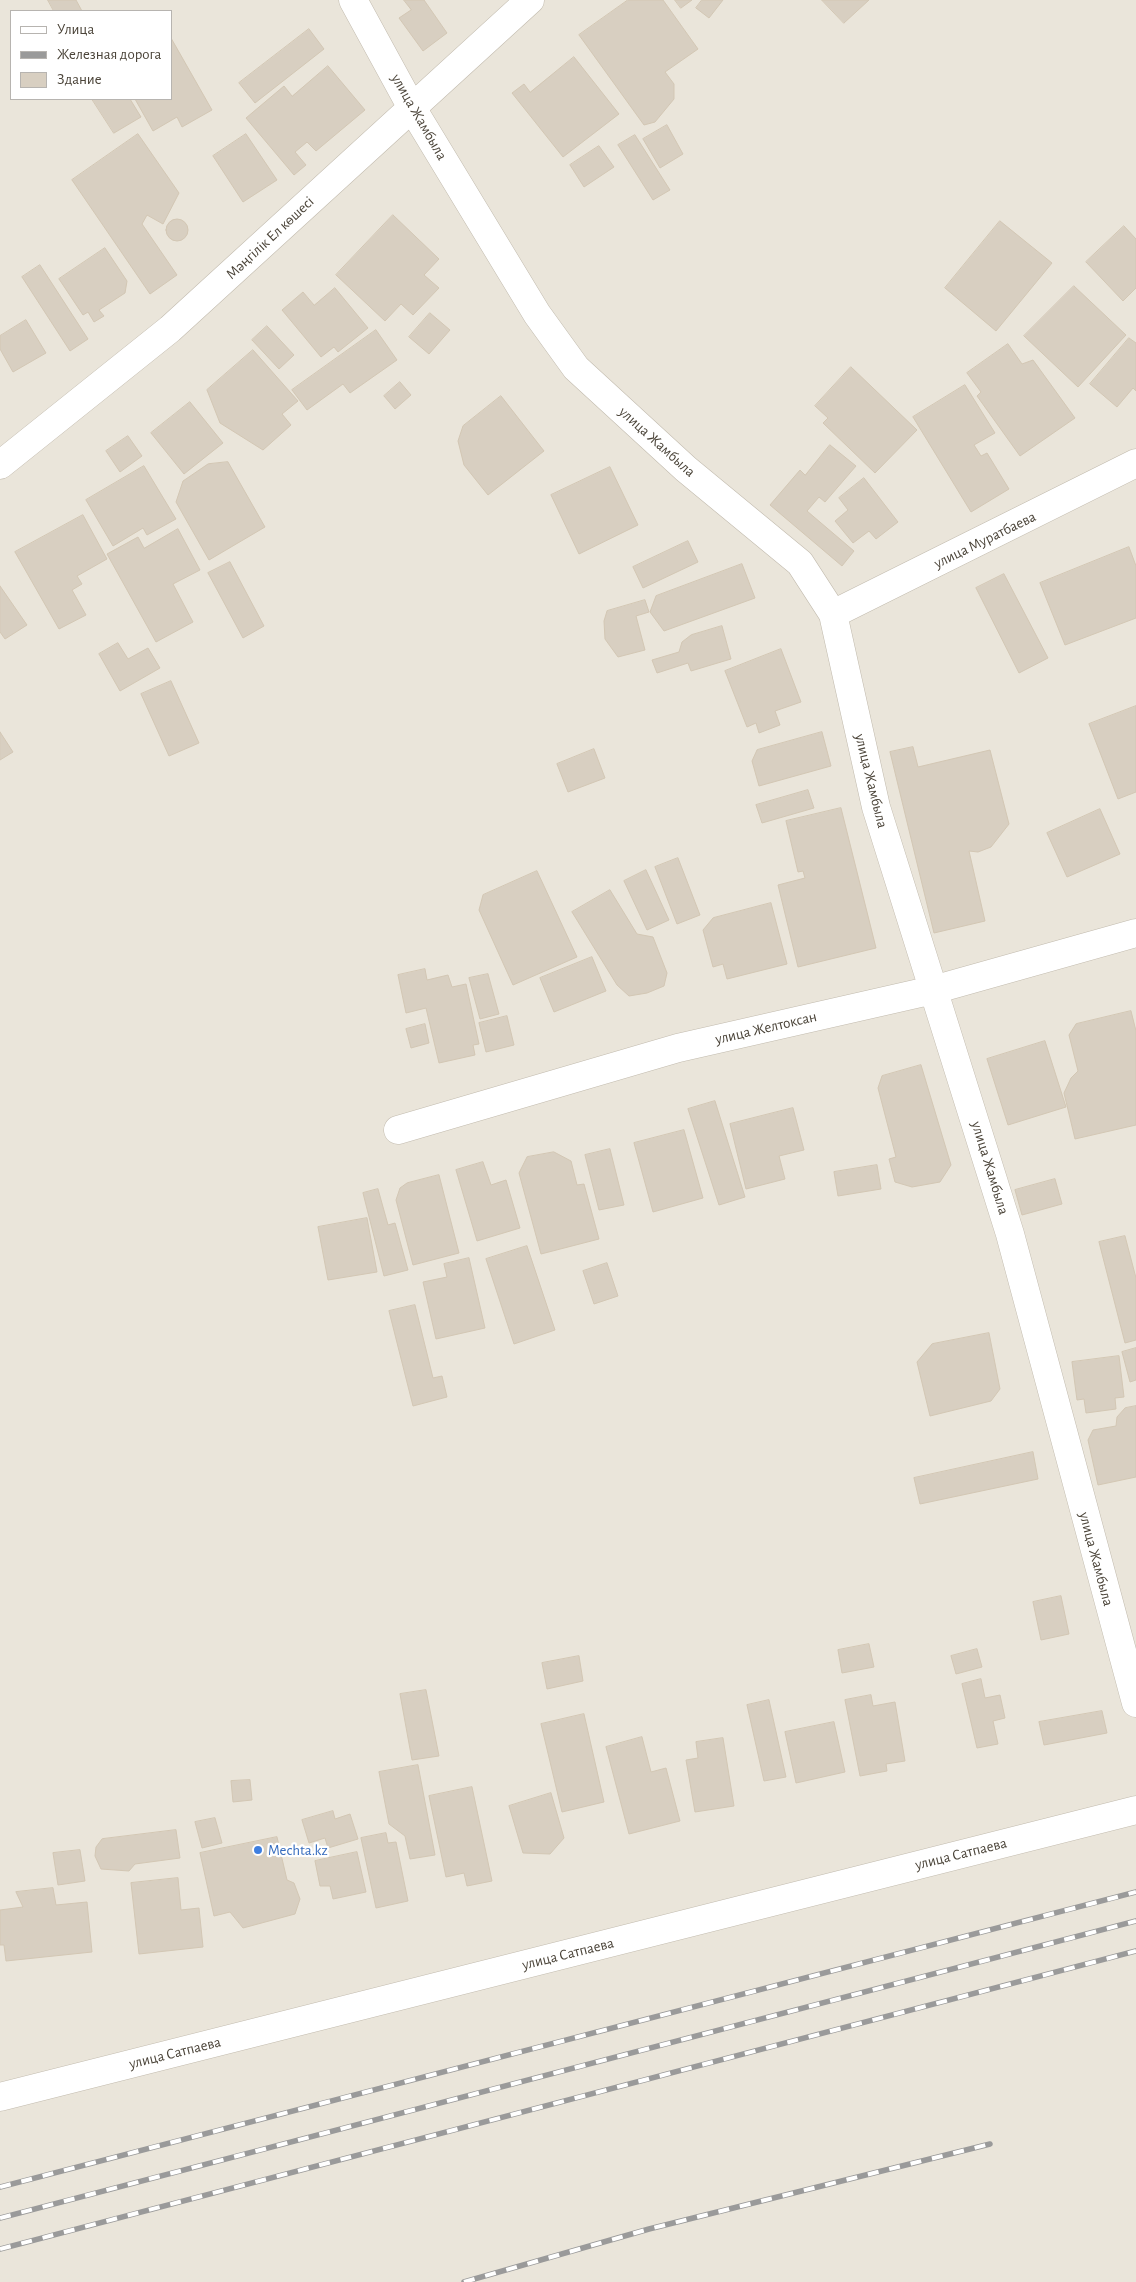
<!DOCTYPE html>
<html>
<head>
<meta charset="utf-8">
<style>
	body { margin:0 }
	#map { position:relative; width:1136px; height:2282px; overflow:hidden; background:#f6f3ec; font-family:"Alegreya Sans",sans-serif }
	canvas { display:block }
	.legend { position:absolute; left:10px; top:10px; width:162px; height:90px; box-sizing:border-box; background:#fff; border:1px solid #b7b4b0; margin:0; padding:6px 9px; list-style:none; font-size:15px; color:#4b4439 }
	.legend li { display:flex; align-items:center; gap:10px; height:25px }
	.legend b { width:25px; border:1px solid #b7b4b0 }
</style>
</head>
<body>
<div id="map">
<canvas width="1136" height="2282"></canvas>
<ul class="legend">
<li><b style="height:6px;background:#fff"></b>Улица</li>
<li><b style="height:6px;background:#9a9a9a"></b>Железная дорога</li>
<li><b style="height:14px;background:#d8cfc1"></b>Здание</li>
</ul>
</div>
<script>
const ctx = document.querySelector('canvas').getContext('2d');
ctx.lineJoin = 'round';
function paint(path, color) { ctx.fillStyle = color; ctx.fill(path, 'evenodd'); }
function trace(path, color, width, dash) { ctx.strokeStyle = color; ctx.lineWidth = width; ctx.lineCap = dash ? 'butt' : 'round'; ctx.setLineDash(dash || []); ctx.stroke(path); }
function write(font, color, halo, rows, align = 'center') {
  ctx.font = font + ' "Alegreya Sans",sans-serif'; ctx.lineWidth = 4.5; ctx.setLineDash([]); ctx.textBaseline = 'middle'; ctx.strokeStyle = halo; ctx.fillStyle = color; for (const [text, x, y, turn = 0] of rows) {
    ctx.save(); ctx.translate(x, y); ctx.rotate((+turn || 0) * Math.PI / 180); ctx.textAlign = isNaN(turn) ? turn : align; if (halo) ctx.strokeText(text, 0, 0); ctx.fillText(text, 0, 0); ctx.restore();
  }
}
paint(new Path2D(`
	M0 0H1136V2282H0ZM11 11H171V99H11Z`), '#eae5da');
const building = new Path2D(`
	M48 0H76L82 11H54Z
	M404 0H424L447 33 423 51 399 18 411 10Z
	M628 0H663L698 49 665 72 674 84V99L655 122 644 125 579 35Z
	M675 0H692L681 8Z
	M702 0H723L709 18 696 8Z
	M822 0H869L844 23Z
	M309 29 324 49 255 103 239 83Z
	M171 38 212 110 182 127 177 117 153 131 135 99H171Z
	M574 57 619 114 563 157 512 93 524 84 530 92Z
	M328 66 365 110 316 151 307 142 295 152 306 165 294 175 246 118 284 86 292 96Z
	M92 99H130L141 117 114 133Z
	M667 125 683 154 660 168 643 139Z
	M138 134 179 193 163 224 147 215 142 224 177 275 150 294 72 180Z
	M246 134 277 180 243 202 213 156Z
	M635 135 670 190 653 200 618 145Z
	M599 146 614 167 584 187 570 165Z
	M393 215 439 259 424 275 439 288 413 315 401 304 385 321 336 275Z
	M166 230a11 11 0 1 1 22 0a11 11 0 1 1-22 0Z
	M1000 221 1052 263 996 331 945 288Z
	M1124 226 1136 239V288L1123 301 1086 262Z
	M105 248 127 281 125 293 99 310 104 316 94 322 88 312 83 315 59 279Z
	M40 265 88 339 70 351 22 277Z
	M1074 286 1126 335 1078 387 1024 336Z
	M335 288 368 328 338 352 334 347 321 357 282 310 303 292 314 305Z
	M430 313 450 330 429 354 409 337Z
	M26 320 46 353 13 372 0 349V336Z
	M267 326 294 355 279 369 252 340Z
	M376 330 397 360 350 393 343 384 307 410 292 390Z
	M1129 338 1136 343V391L1133 388 1117 407 1090 384Z
	M1008 344 1022 364 1033 360 1075 418 1020 456 977 396 981 392 967 373Z
	M253 350 298 401 282 414 291 425 263 450 220 423 207 390Z
	M851 367 917 430 875 473 823 423 828 418 815 406Z
	M400 382 411 395 395 409 384 396Z
	M965 385 995 433 974 445 981 456 987 453 1009 489 971 512 913 417Z
	M501 396 544 451 488 495 464 465 458 441 463 426Z
	M190 402 223 443 184 474 151 433Z
	M128 436 142 456 120 472 106 451Z
	M830 445 856 466 825 502 819 497 807 511 854 551 842 566 770 505 800 470 805 475Z
	M228 462 265 527 209 560 176 502 183 481 208 464Z
	M144 466 176 519 147 535 143 528 113 546 86 500Z
	M610 467 638 525 579 554 551 495Z
	M864 478 898 522 876 539 869 531 853 543 835 521 848 510 839 498Z
	M83 515 107 559 77 576 82 584 72 590 86 615 59 629 15 552Z
	M178 529 200 570 173 584 193 622 156 642 107 554 138 537 144 548Z
	M688 541 698 562 643 588 633 567Z
	M1129 547 1136 566V618L1065 645 1040 583Z
	M230 562 264 626 243 638 208 573Z
	M742 564 755 598 664 631 650 612 656 596Z
	M1004 574 1048 658 1019 673 976 588Z
	M0 586 27 625 5 639 0 632Z
	M645 600 649 612 636 616 645 650 618 657 605 639 604 621 607 611Z
	M722 626 731 659 691 671 688 663 657 673 652 660 679 652 682 642 691 635Z
	M118 643 128 659 148 648 160 668 120 691 99 654Z
	M781 649 801 702 775 711 780 725 759 733 756 723 747 727 725 671Z
	M171 681 199 743 169 756 141 694Z
	M1136 706V792L1118 799 1089 724Z
	M0 732 13 752 0 760Z
	M822 732 831 766 759 786 752 761 757 750Z
	M913 747 918 767 990 750 1009 824 991 847 978 852 969 851 985 921 934 933 890 752Z
	M594 749 605 778 568 792 557 764Z
	M808 790 814 808 762 823 756 805Z
	M841 808 876 948 798 967 778 885 805 878 803 871 798 872 786 821Z
	M1100 809 1120 854 1067 877 1047 833Z
	M678 858 700 915 677 924 655 867Z
	M646 870 669 920 647 930 624 881Z
	M537 871 577 957 513 985 479 910 483 895Z
	M610 890 637 934 653 937 667 973 664 986 647 993 629 996 617 985 572 912Z
	M771 903 787 964 727 979 723 964 713 967 703 930 713 918Z
	M592 957 606 991 554 1012 540 978Z
	M425 969 427 980 448 975 452 987 466 984 479 1044 473 1045 475 1055 439 1063 426 1008 406 1013 398 975Z
	M488 974 499 1014 480 1019 469 978Z
	M1131 1011 1136 1031V1125L1075 1139 1064 1093 1071 1078 1078 1071 1069 1035 1076 1024Z
	M507 1016 514 1045 486 1052 479 1023Z
	M425 1024 429 1043 411 1048 406 1029Z
	M1045 1041 1066 1107 1008 1125 987 1059Z
	M921 1065 951 1165 940 1182 912 1187 895 1182 889 1159 896 1157 878 1088 882 1076Z
	M715 1101 745 1197 719 1205 688 1109Z
	M793 1108 804 1150 779 1156 785 1179 746 1189 730 1124Z
	M684 1130 703 1198 653 1212 634 1143Z
	M610 1149 624 1205 599 1210 585 1155Z
	M554 1152 571 1161 577 1185 584 1184 599 1239 541 1254 519 1173 527 1157Z
	M483 1162 491 1185 506 1180 520 1228 477 1241 456 1170Z
	M877 1165 881 1189 838 1196 834 1172Z
	M439 1175 459 1253 413 1265 396 1200 400 1188 407 1183Z
	M1055 1179 1062 1204 1022 1215 1015 1190Z
	M378 1189 388 1225 395 1223 408 1270 384 1276 363 1193Z
	M367 1218 377 1272 328 1280 318 1227Z
	M1125 1236 1136 1278V1340L1125 1343 1099 1242Z
	M527 1246 555 1330 514 1344 486 1259Z
	M469 1258 485 1328 436 1339 423 1282 447 1277 444 1264Z
	M607 1263 618 1296 594 1304 583 1271Z
	M415 1305 433 1378 442 1376 447 1397 413 1406 389 1311Z
	M989 1333 1000 1389 991 1401 930 1416 917 1362 932 1344Z
	M1136 1348V1380L1130 1382 1122 1352Z
	M1119 1356 1124 1397 1115 1398 1116 1409 1086 1413 1084 1399 1077 1400 1072 1362Z
	M1136 1406V1477L1098 1485 1088 1440 1093 1430 1116 1426 1117 1417 1125 1408Z
	M1033 1452 1038 1479 920 1504 914 1478Z
	M1061 1596 1069 1634 1041 1640 1033 1602Z
	M869 1644 874 1667 842 1673 838 1650Z
	M977 1649 982 1667 956 1674 951 1656Z
	M579 1656 583 1681 547 1689 542 1663Z
	M981 1679 985 1698 1000 1695 1005 1718 993 1721 998 1744 977 1748 962 1684Z
	M426 1690 439 1756 412 1760 400 1694Z
	M871 1695 873 1706 895 1702 905 1761 886 1764 887 1771 860 1776 845 1700Z
	M769 1700 786 1777 764 1781 747 1705Z
	M1102 1711 1107 1733 1044 1745 1039 1722Z
	M584 1714 604 1802 562 1812 541 1724Z
	M834 1722 845 1772 796 1783 785 1732Z
	M642 1737 651 1772 666 1768 680 1821 629 1834 606 1747Z
	M723 1738 734 1806 695 1812 686 1760 698 1758 696 1742Z
	M418 1765 435 1855 410 1859 405 1836 389 1824 379 1772Z
	M250 1780 252 1800 233 1802 231 1781Z
	M472 1787 492 1881 467 1886 464 1873 446 1877 429 1796Z
	M551 1793 564 1838 550 1854 523 1853 509 1806Z
	M333 1811 335 1819 350 1814 358 1839 328 1848 325 1838 309 1843 302 1820Z
	M215 1818 222 1843 202 1848 195 1822Z
	M176 1830 180 1858 135 1864 129 1871 101 1869 95 1856 96 1847 102 1839Z
	M386 1833 388 1843 396 1842 408 1901 376 1908 361 1838Z
	M277 1837 287 1880 294 1883 300 1899 295 1914 243 1928 230 1912 214 1916 200 1853Z
	M80 1850 85 1881 58 1885 53 1853Z
	M357 1852 366 1892 333 1899 330 1886H320L315 1861Z
	M178 1878 181 1910 199 1908 203 1947 139 1954 131 1883Z
	M53 1888 56 1905 87 1902 92 1952 6 1961 4 1945H0V1910L23 1907 16 1892Z`);
paint(building, '#d8cfc1');
trace(building, '#d3c7b4', 1);
const minor = new Path2D(`
	M353 0 412 108 537 314 576 368 686 469 800 563 833 614 876 807 1010 1234 1136 1703
	M0 465 170 329 530 0
	M833 614 1136 463
	M398 1130 678 1048 933 990 1136 933
	M0 2097 1136 1810`);
trace(minor, '#c2bbae', 29);
trace(minor, '#fff', 28);
const rail = new Path2D(`
	M0 2187 1136 1892
	M0 2218 1136 1921
	M0 2249 1136 1951
	M464 2282 649 2229 990 2144`);
trace(rail, '#9a9a9a', 5.5);
trace(rail, '#fff', 4, [11]);
for (const [x, y, r, color] of [
	[258,1850,5,"#3f7fe0"]
]) { const dot = new Path2D(); dot.arc(x, y, r, 0, 2 * Math.PI); ctx.fillStyle = color; ctx.fill(dot); trace(dot, '#fff', 2); }
write('15px', '#4b4439', '#fff', [
	["улица Жамбыла",419,117,60],
	["Мәңгілік Ел көшесі",270,238,-43],
	["улица Жамбыла",657,442,42],
	["улица Муратбаева",985,540,-26],
	["улица Жамбыла",871,781,76],
	["улица Желтоксан",766,1028,-13],
	["улица Жамбыла",990,1168,73],
	["улица Жамбыла",1096,1559,75],
	["улица Сатпаева",961,1854,-14],
	["улица Сатпаева",568,1954,-14],
	["улица Сатпаева",175,2053,-14]
]);
write('15px', '#366cbe', '#fff', [
	["Mechta.kz",268,1850]
], 'left');
</script>
</body>
</html>
